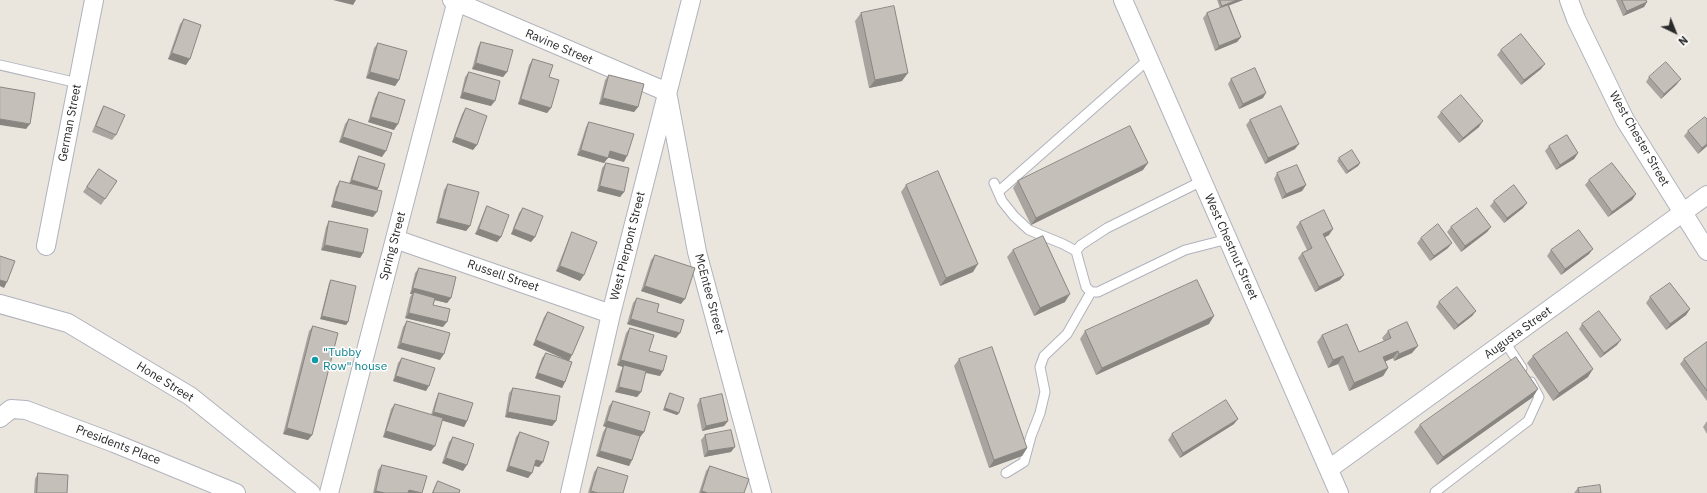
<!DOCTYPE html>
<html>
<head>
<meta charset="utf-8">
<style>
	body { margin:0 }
	#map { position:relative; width:1707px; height:493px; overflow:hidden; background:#ebe6dd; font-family:"IBM Plex Sans",sans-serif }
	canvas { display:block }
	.north { position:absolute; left:1655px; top:12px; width:40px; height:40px; -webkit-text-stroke:3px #fff; paint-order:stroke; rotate:137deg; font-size:11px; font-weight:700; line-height:16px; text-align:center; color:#2a2a2a }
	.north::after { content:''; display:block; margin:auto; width:14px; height:18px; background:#2a2a2a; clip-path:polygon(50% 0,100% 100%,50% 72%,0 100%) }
</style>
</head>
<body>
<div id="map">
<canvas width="1707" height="493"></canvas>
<div class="north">N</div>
</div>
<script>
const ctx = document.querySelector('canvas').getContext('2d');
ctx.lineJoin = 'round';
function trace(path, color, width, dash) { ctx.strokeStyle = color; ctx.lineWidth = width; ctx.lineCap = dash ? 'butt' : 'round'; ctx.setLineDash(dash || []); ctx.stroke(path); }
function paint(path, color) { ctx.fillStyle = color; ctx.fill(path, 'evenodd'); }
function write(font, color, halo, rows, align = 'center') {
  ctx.font = font + ' "IBM Plex Sans",sans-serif'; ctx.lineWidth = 3; ctx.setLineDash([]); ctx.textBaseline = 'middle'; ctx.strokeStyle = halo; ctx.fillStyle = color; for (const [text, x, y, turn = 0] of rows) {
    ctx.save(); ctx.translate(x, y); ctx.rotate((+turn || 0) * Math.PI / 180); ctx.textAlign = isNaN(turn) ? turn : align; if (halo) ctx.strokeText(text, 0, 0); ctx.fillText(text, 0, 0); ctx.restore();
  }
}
const service = new Path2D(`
	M0 65 78 83
	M1202 181 1107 228 1081 245 1076 251 1086 287 1091 292H1098L1185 250 1228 239
	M994 183 1002 201 1014 216 1029 230 1063 244 1076 251
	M998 192 1149 59
	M1505 342 1522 368
	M1006 473 1024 462 1031 436 1040 413 1045 392 1040 367 1044 356 1067 334 1091 292
	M1435 492 1528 421 1539 397 1531 382`);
const minor = new Path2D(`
	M452 0 667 92
	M1123 0 1339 493
	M1569 0 1576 19 1625 120 1707 251
	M668 97 697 252 762 493
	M395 239 611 314
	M46 246 94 0
	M0 304 68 323 190 396 311 493
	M0 418 11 409 26 410 114 443 236 493
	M1329 469 1707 195
	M329 493 457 0
	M570 493 611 314 691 0`);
trace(service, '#b0b2bd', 11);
trace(minor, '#b0b2bd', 20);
trace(service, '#fff', 9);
trace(minor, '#fff', 18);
paint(new Path2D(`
	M1217 0H1243L1229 5 1241 37 1237 42 1215 51 1203 18 1207 13 1220 8Z
	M1616 0H1646L1647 2 1644 7 1623 16Z
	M861 13 902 81 869 88 855 21Z
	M184 19 186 65 168 59 180 24Z
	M481 42 507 72 503 77 472 69 478 47Z
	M378 43 399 80 395 86 366 78 374 48Z
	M1501 50 1541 69 1521 85 1497 55Z
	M533 59 549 77 551 108 547 113 518 104 529 65Z
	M469 72 491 106 460 98 465 77Z
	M609 75 638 107 634 112 599 104 605 80Z
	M1649 77 1677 84 1661 99 1646 82Z
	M1231 79 1263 98 1239 109 1228 84Z
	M379 92 394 130 368 122 375 98Z
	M104 106 116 135 112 140 92 132 101 111Z
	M466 108 473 150 452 142 462 114Z
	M1441 112 1479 127 1459 143 1437 117Z
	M349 119 382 157 339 142 345 124Z
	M1707 119V146L1698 154 1684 136 1688 131Z
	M1250 120 1295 149 1265 164 1246 125Z
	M589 122 624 162 608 157 604 163 577 155 586 127Z
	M1549 146 1578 153 1574 159 1556 170 1545 151Z
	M359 156 378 188 377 190 373 217 331 207 336 187 340 181 349 184 356 162Z
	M1339 158 1360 163 1358 166 1346 174 1337 161Z
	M606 163 624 192 620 197 597 191 602 168Z
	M99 169 117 181 101 205 83 192Z
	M1143 170 1031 225 1013 188 1018 181Z
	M1277 173 1306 185 1302 191 1282 199 1274 179Z
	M1589 180 1636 194 1632 200 1608 217 1585 185Z
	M448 184 470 226 466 231 436 223 444 190Z
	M906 185 973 272 940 286 901 192Z
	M1494 201 1523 208 1504 223 1490 206Z
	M487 206 501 237 497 242 475 234 484 212Z
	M523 208 535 237 531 242 511 234 519 213Z
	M329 221 363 253 360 258 321 250 326 227Z
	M1300 222 1329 235 1325 237 1340 280 1315 292 1298 258 1302 253 1307 250 1296 227Z
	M1451 227H1491L1487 232 1461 252 1447 232Z
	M572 232 580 281 556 271 569 238Z
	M1421 238 1448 248 1430 261 1417 243Z
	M1013 250 1065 302 1034 316 1007 257Z
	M1551 250 1589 254 1561 275 1547 256Z
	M655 255 681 304 641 291 651 260Z
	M419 268 451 298 447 303 435 300 433 305 443 327 405 318 410 297 412 294H410L415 273Z
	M331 280 348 322 346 325 320 319 329 283Z
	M1650 297 1690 309 1686 315 1666 330 1646 303Z
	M637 298 657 312 676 338 627 324 633 303Z
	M1439 302 1476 311 1472 316 1454 330 1436 307Z
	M548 312 569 361 533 345 544 317Z
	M407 321 440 360 397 348 403 327Z
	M1209 324 1096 375 1080 339 1085 331Z
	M1582 324 1617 345 1600 358 1579 329Z
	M313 326 312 435 308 440 283 434 309 331Z
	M630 328 649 351 660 376 645 373 641 392 637 397 615 392 621 371 623 367 617 365 626 333Z
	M1388 331 1412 353 1394 361 1393 358 1385 361 1388 368 1383 376 1349 391 1338 364 1328 368 1317 342 1322 335 1359 352 1384 341 1382 338Z
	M1707 342V401L1680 364 1684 359Z
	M546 353 565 382 562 388 535 378 542 358Z
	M1533 356 1588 377 1553 401 1527 363Z
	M402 358 426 391 393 381 398 363Z
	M959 359 1027 448 1022 456 989 468 954 366Z
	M513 388 556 421 552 426 505 417 509 393Z
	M439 393 467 421 464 427 442 420 431 451 383 437 391 409 395 404 431 415 436 399Z
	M670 393 679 413 677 415 663 410 668 396Z
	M1533 397 1437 465 1414 432 1420 425Z
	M700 399 728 421 724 426 702 431 697 405Z
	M613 401 644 432 640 437H639L632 460 629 466 596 456 603 432 606 427 603 426 609 406Z
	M1707 421V434L1703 427Z
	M1234 424 1180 458 1168 440 1172 434Z
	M520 432 543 462 539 467 534 466 532 473 528 478 506 471 516 437Z
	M705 435 731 452 704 457 701 440Z
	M453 437 463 471 442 463 449 442Z
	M382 465 422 493H373L378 470Z
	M710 466 744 493H699L706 471Z
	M598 467 623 493H588L594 472Z
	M38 473 67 493H34L35 479Z
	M438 481 459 493H432L435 486Z
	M1578 488 1601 493H1574Z`), '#a9a49f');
paint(new Path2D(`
	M333 0H356L353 5Z
	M1237 0H1243L1220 9 1222 6Z
	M1647 2 1644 7 1623 16 1627 11Z
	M1241 37 1237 42 1215 51 1219 46Z
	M172 53 190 59 186 65 168 59Z
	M476 63 507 72 503 77 472 69Z
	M1545 64 1541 69 1521 85 1524 80Z
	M370 72 399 80 395 86 366 78Z
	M908 73 902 81 869 88 875 80Z
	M1681 79 1677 84 1661 99 1664 94Z
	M463 92 495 101 491 106 460 98Z
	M1266 93 1263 98 1239 109 1243 104Z
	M603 98 638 107 634 112 599 104Z
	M521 99 551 108 547 113 518 104Z
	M371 117 398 124 394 130 368 122Z
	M0 119 30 124 26 129 0 125Z
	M1483 121 1479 127 1459 143 1463 138Z
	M343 137 386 151 382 157 339 142Z
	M455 137 477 145 473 150 452 142Z
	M1299 144 1295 149 1265 164 1268 158Z
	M1707 144V146L1698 154 1702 148Z
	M581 150 608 158 604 163 577 155Z
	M610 151 627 156 624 162 606 157Z
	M1578 153 1574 159 1556 170 1560 165Z
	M1148 163 1143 170 1031 225 1036 218Z
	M1360 163 1358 166 1346 174 1348 171Z
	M352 180 378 188 375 193 348 186Z
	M1306 185 1302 191 1282 199 1286 194Z
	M600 186 624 192 620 197 597 191Z
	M1636 194 1632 200 1608 217 1612 212Z
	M334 201 377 212 373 217 331 207Z
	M1527 203 1523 208 1504 223 1507 218Z
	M439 218 470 226 466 231 436 223Z
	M1491 227 1487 232 1461 252 1465 246Z
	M479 229 501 237 497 242 475 234Z
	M514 229 535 237 531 242 511 234Z
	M1333 229 1329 235 1320 240 1323 234Z
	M1452 243 1448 248 1430 261 1434 256Z
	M325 245 363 253 360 258 321 250Z
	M1593 249 1589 254 1561 275 1565 269Z
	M978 264 973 272 940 286 946 278Z
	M560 266 584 275 580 281 556 271Z
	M1344 275 1340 280 1315 292 1319 287Z
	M0 280 7 282 4 288 0 286Z
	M645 286 685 299 681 304 641 291Z
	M413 288 451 298 447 303 413 295 414 292 412 294H410Z
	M1070 294 1065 302 1034 316 1040 308Z
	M1690 309 1686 315 1666 330 1670 324Z
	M1476 311 1472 316 1454 330 1458 325Z
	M409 313 447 322 443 327 405 318Z
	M322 316 348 322 346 325 320 319Z
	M1214 316 1209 324 1096 375 1102 368Z
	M631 319 680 333 676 338 627 324Z
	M536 340 572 355 569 361 533 345Z
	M1621 340 1617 345 1600 358 1604 353Z
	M401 343 444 354 440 360 397 348Z
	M1418 346 1412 353 1394 361 1399 354Z
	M1398 351 1393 358 1378 365 1383 357Z
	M1343 356 1338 364 1328 368 1333 360Z
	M621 360 663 371 660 376 624 367V365L623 367 617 365Z
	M1388 368 1383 376 1349 391 1354 383Z
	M1593 369 1588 377 1553 401 1559 393Z
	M538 373 565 382 562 388 535 378Z
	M396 376 429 386 426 391 393 381Z
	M619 387 641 392 637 397 615 392Z
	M1538 389 1533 397 1437 465 1443 457Z
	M665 408 679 413 677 415 663 410Z
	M434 412 467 421 464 427 430 417Z
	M508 412 556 421 552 426 505 417Z
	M1238 419 1234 424 1180 458 1183 453Z
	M607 421 644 432 640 437 603 426Z
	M728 421 724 426 702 431 706 426Z
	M287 428 312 435 308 440 283 434Z
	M386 431 435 446 431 451 383 437Z
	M735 447 731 452 704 457 708 451Z
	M1027 448 1022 456 989 468 994 460Z
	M600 451 632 460 629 466 596 456Z
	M446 458 467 465 463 471 442 463Z
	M536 460 543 462 539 467 532 465Z
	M509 466 532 473 528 478 506 471Z
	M409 490 422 493H407Z
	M376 491 385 493H374Z
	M591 491 598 493H590Z
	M702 491 708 493H700Z`), '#898682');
const building = new Path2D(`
	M1220 0H1237L1222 6Z
	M1622 0H1646L1647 2 1627 11Z
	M1228 5 1241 37 1219 46 1207 13Z
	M894 6 908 73 875 80 861 13Z
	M184 19 201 25 190 59 172 53Z
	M1521 34 1545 64 1524 80 1501 50Z
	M481 42 513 50 507 72 476 63Z
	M378 43 407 51 399 80 370 72Z
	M533 59 553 65 549 77 559 80 551 108 521 99Z
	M1666 62 1681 79 1664 94 1649 77Z
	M1255 68 1266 93 1243 104 1231 79Z
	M469 72 500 81 495 101 463 92Z
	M609 75 644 84 638 107 603 98Z
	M0 87 35 93 30 124 0 119Z
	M379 92 405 100 398 124 371 117Z
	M1461 95 1483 121 1463 138 1441 112Z
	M104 106 125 115 116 135 96 126Z
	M1281 106 1299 144 1268 158 1250 120Z
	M466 108 487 116 477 145 455 137Z
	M1705 117 1707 119V144L1702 148 1688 131Z
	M349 119 392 133 386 151 343 137Z
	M589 122 634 134 627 156 610 151 608 158 581 150Z
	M1130 126 1148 163 1036 218 1018 181Z
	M1567 135 1578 153 1560 165 1549 146Z
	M1352 150 1360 163 1348 171 1339 158Z
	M359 156 385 164 378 188 352 180Z
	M606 163 629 168 624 192 600 186Z
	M1612 163 1636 194 1612 212 1589 180Z
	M1297 165 1306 185 1286 194 1277 173Z
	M99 169 117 181 105 199 87 187Z
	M938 171 978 264 946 278 906 185Z
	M340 181 382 191 377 212 334 201Z
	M448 184 479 192 470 226 439 218Z
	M1514 185 1527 203 1507 218 1494 201Z
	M487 206 509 215 501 237 479 229Z
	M523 208 543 216 535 237 514 229Z
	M1477 208 1491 227 1465 246 1451 227Z
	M1324 210 1333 229 1323 234 1344 275 1319 287 1302 253 1312 248 1300 222Z
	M329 221 368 229 363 253 325 245Z
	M1438 224 1452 243 1434 256 1421 238Z
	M1579 230 1593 249 1565 269 1551 250Z
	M572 232 597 242 584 275 560 266Z
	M1043 236 1070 294 1040 308 1013 250Z
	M655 255 695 268 685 299 645 286Z
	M0 256 15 261 7 282 0 280Z
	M419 268 456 277 451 298 413 288Z
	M331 280 356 286 348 322 322 316Z
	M1197 280 1214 316 1102 368 1085 331Z
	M1670 283 1690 309 1670 324 1650 297Z
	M1457 287 1476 311 1458 325 1439 302Z
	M414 292 435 298 433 305 450 309 447 322 409 313Z
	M637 298 659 304 657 312 684 320 680 333 631 319Z
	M1599 311 1621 340 1604 353 1582 324Z
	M548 312 584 327 572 355 536 340Z
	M407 321 450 333 444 354 401 343Z
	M1407 322 1418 346 1399 354 1398 351 1383 357 1388 368 1354 383 1343 356 1333 360 1322 335 1347 324 1359 352 1391 338 1388 331Z
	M313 326 338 333 312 435 287 428Z
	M630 328 654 335 649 351 667 356 663 371 621 360Z
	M1567 332 1593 369 1559 393 1533 356Z
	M1707 342V391L1684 359Z
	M992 347 1027 448 994 460 959 359Z
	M546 353 572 362 565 382 538 373Z
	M1516 357 1538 389 1443 457 1420 425Z
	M402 358 435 368 429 386 396 376Z
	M624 365 646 371 641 392 619 387Z
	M513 388 560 396 556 421 508 412Z
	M439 393 473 403 467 421 434 412Z
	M670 393 684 398 679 413 665 408Z
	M722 394 728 421 706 426 700 399Z
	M1226 400 1238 419 1183 453 1172 434Z
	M613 401 650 412 644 432 607 421Z
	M395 404 443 418 435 446 386 431Z
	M607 427 640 436 632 460 600 451Z
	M731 430 735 447 708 451 705 435Z
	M520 432 549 442 543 462 536 460 532 473 509 466Z
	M453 437 474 444 467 465 446 458Z
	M382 465 427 476 422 493 409 490 408 493H385L376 491Z
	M710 466 749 479 744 493H708L702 491Z
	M598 467 628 476 623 493H598L591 491Z
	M38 473 68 475 67 493H37Z
	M438 481 460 490 459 493H433Z
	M1600 485 1601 493H1579L1578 488Z`);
paint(building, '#c4bfb9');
trace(building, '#898682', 1);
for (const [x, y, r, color] of [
	[315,360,4,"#0f9aa8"]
]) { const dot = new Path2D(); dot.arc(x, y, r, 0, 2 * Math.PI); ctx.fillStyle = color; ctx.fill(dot); trace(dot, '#fff', 1.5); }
write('12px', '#2a2a2a', '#fff', [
	["Ravine Street",559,47,23],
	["German Street",70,123,-79],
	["West Chester Street",1639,139,60],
	["Spring Street",393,246,-75],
	["West Pierpont Street",628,246,-76],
	["West Chestnut Street",1231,247,66],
	["Russell Street",503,276,19],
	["McEntee Street",709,294,75],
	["Augusta Street",1518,333,-36],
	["Hone Street",165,382,32],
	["Presidents Place",118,445,21]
]);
write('12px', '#0d838f', '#fff', [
	["\"Tubby",323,353],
	["Row\" house",323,367]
], 'left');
</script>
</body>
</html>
